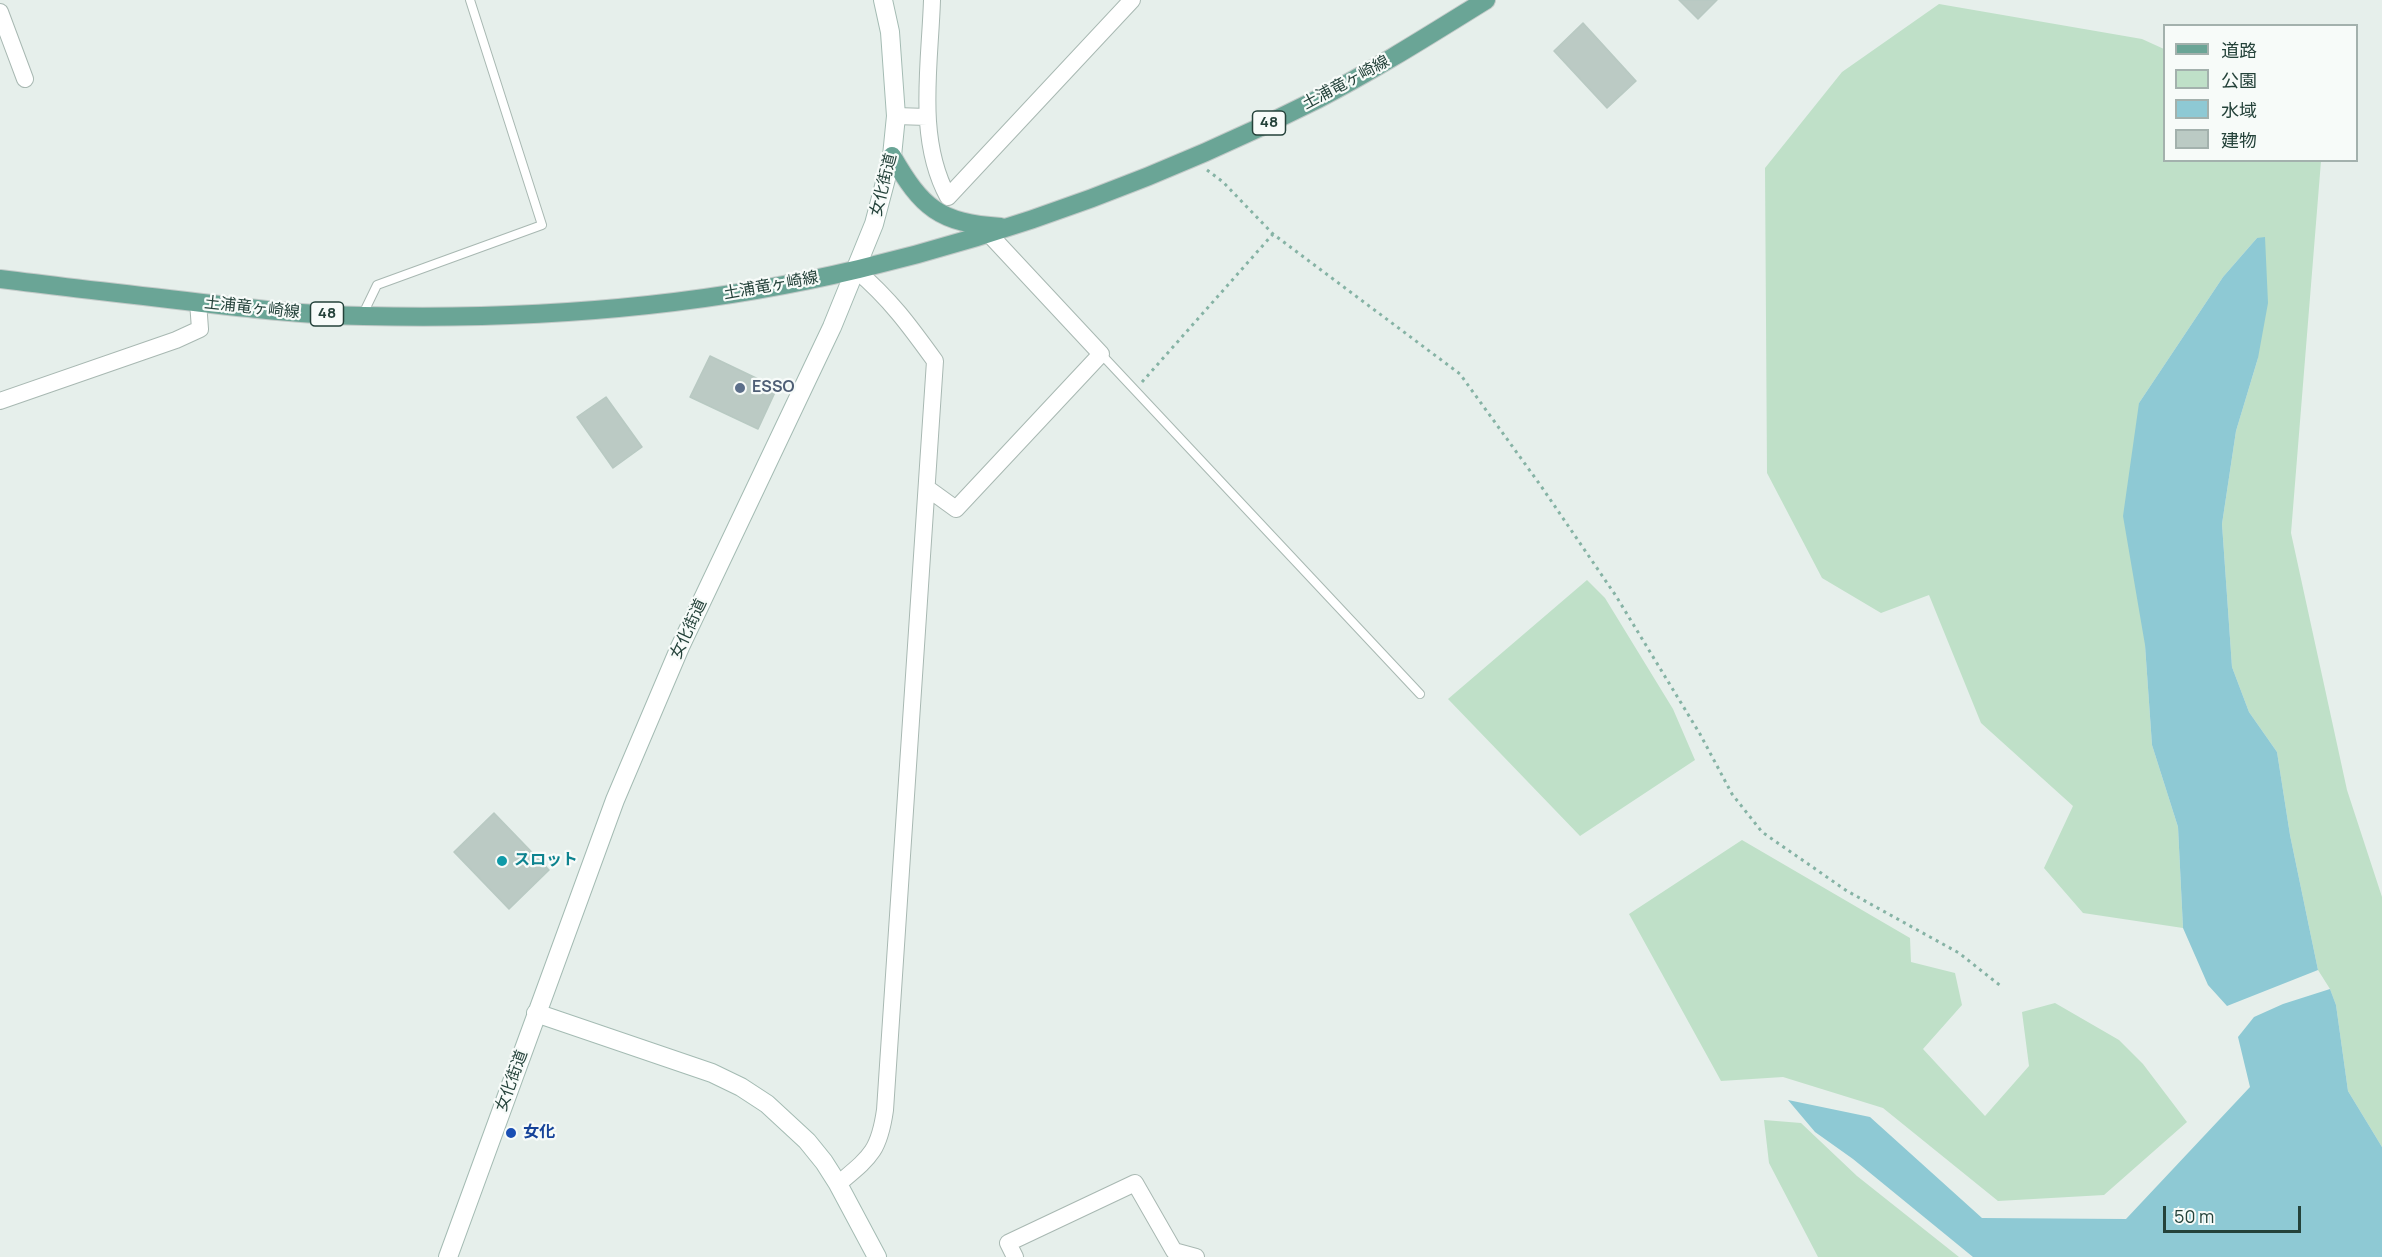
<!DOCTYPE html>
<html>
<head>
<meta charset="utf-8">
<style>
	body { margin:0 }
	#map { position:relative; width:2382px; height:1257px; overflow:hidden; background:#e6efeb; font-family:Manrope,"Noto Sans JP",sans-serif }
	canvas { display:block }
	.legend { position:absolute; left:2163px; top:24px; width:195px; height:138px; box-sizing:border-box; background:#f7fbf9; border:2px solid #a3b1ad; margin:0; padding:8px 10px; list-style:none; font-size:18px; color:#24423a }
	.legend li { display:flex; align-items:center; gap:12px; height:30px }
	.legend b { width:30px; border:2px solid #a3b1ad }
	.scale { position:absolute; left:2163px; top:1206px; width:138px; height:27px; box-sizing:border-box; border:3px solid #24423a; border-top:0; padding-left:8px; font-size:18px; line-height:21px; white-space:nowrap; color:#24423a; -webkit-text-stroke:4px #f7fbf9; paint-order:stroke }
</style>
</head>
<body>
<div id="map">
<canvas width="2382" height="1257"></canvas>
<ul class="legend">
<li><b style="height:8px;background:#6aa596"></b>道路</li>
<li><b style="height:16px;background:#bfe0c8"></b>公園</li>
<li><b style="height:16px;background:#8ec9d4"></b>水域</li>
<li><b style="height:16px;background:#bbcac4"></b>建物</li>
</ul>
<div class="scale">50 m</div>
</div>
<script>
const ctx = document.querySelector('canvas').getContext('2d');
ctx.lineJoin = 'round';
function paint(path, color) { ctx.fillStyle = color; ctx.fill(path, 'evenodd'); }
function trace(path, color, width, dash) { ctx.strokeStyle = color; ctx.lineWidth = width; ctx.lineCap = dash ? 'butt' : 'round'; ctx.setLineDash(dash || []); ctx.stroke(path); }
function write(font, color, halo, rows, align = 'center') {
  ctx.font = font + ' Manrope,"Noto Sans JP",sans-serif'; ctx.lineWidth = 4.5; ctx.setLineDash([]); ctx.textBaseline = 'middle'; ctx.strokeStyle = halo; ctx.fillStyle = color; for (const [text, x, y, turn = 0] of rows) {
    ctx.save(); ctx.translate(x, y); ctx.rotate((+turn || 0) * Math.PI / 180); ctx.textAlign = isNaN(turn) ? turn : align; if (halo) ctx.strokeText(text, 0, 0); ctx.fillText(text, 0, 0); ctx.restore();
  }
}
paint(new Path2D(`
	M1939 4 2142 39 2164 49V160L2321 161 2291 533 2347 790 2382 897V1147L2348 1091 2336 1005 2330 989 2318 970 2290 835 2277 752 2249 712 2232 667 2222 524 2236 431 2258 358 2257 238 2223 277 2139 403 2145 645 2152 745 2178 827 2183 928 2083 913 2044 868 2073 806 1981 723 1929 595 1881 613 1822 578 1767 473 1765 168 1842 72Z
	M1587 580 1605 598 1673 709 1695 760 1580 836 1448 699Z
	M1742 840 1910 938 1911 962 1955 973 1962 1005 1923 1049 1985 1116 2029 1066 2022 1012 2055 1003 2119 1040 2143 1064 2187 1122 2104 1195 1998 1201 1883 1108 1783 1077 1721 1081 1629 914Z
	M1764 1120 1801 1123 1857 1176 1959 1257H1818L1769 1163Z`), '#bfe0c8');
paint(new Path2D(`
	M2265 237 2268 303 2258 358 2236 431 2222 524 2232 667 2249 712 2277 752 2290 835 2318 970 2227 1006 2208 985 2183 928 2178 827 2152 745 2145 645 2123 516 2139 403 2223 277 2257 238Z
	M2330 989 2336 1005 2348 1091 2382 1147V1257H1973L1853 1159 1815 1132 1788 1100 1870 1117 1982 1218 2126 1219 2250 1087 2238 1037 2254 1017 2283 1004Z`), '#8ec9d4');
const building = new Path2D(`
	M1679 0H1717L1698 19Z
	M1583 23 1636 81 1607 108 1554 51Z
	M710 356 777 388 758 429 690 397Z
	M606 397 642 447 613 468 577 417Z
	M494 813 549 870 509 909 454 852Z`);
paint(building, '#bbcac4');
trace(building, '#b8c9c2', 1.5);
const lane = new Path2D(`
	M362 316 377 285 542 225 470 0
	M1101 354 1420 694`);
const street = new Path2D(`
	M932 0C930 65 916 138 948 197L1132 0
	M0 12 25 79
	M896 116 927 117
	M0 401 176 340 200 329 198 302
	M927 488 956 509 1101 354 989 234
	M838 1184C870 1157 879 1152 885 1110L935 361C909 325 890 299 856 270
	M1015 1257 1008 1243 1135 1183 1174 1251 1196 1257`);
const secondary = new Path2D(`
	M536 1013 712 1073 741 1087 767 1104 807 1141 824 1162 838 1184 877 1257
	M448 1257 615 800 680 647 832 327 874 224 892 156 896 116 890 32 883 0`);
const primary = new Path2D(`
	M892 156C922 208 939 223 1001 227
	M0 279C62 287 124 294 186 301 245 308 304 315 364 316 528 320 700 307 859 269 1019 231 1172 173 1318 99 1376 69 1431 34 1486 0`);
trace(lane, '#a8b8b2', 10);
trace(street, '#a8b8b2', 18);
trace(secondary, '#a4bbb3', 20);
trace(primary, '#c2cac8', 20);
trace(new Path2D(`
	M1207 170 1223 182 1273 234 1460 374 1541 486 1616 596 1700 734 1732 794 1762 832 1847 891 1959 953 2002 987
	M1142 382 1273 234`), '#86b3a5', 3, [3, 4.5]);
trace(lane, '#fff', 8);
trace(street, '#fff', 16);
trace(secondary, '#fff', 18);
trace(primary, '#6aa596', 18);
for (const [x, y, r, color] of [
	[740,388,6,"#5c6f8a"],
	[502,861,6,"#0f9aa8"],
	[511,1133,6,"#1a4fb4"]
]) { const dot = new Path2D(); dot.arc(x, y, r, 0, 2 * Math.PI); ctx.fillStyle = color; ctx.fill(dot); trace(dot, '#f7fbf9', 2); }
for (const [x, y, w] of [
	[1269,123,33],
	[327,314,33]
]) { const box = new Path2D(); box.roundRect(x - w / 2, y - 12, w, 24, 4.5); ctx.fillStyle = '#f7fbf9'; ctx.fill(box); trace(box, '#24423a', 1.5); }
write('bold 15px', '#24423a', null, [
	["48",1269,123],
	["48",327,314]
]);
write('16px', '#24423a', '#f7fbf9', [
	["土浦竜ヶ崎線",1346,83,-28],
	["女化街道",884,185,-76],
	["土浦竜ヶ崎線",771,286,-10],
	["土浦竜ヶ崎線",252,308,6],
	["女化街道",689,629,-65],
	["女化街道",512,1081,-70]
]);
write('bold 16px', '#4e5e75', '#f7fbf9', [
	["ESSO",752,388]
], 'left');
write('bold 16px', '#0d838f', '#f7fbf9', [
	["スロット",514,861]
], 'left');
write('bold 16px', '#164399', '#f7fbf9', [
	["女化",523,1133]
], 'left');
</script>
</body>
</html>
